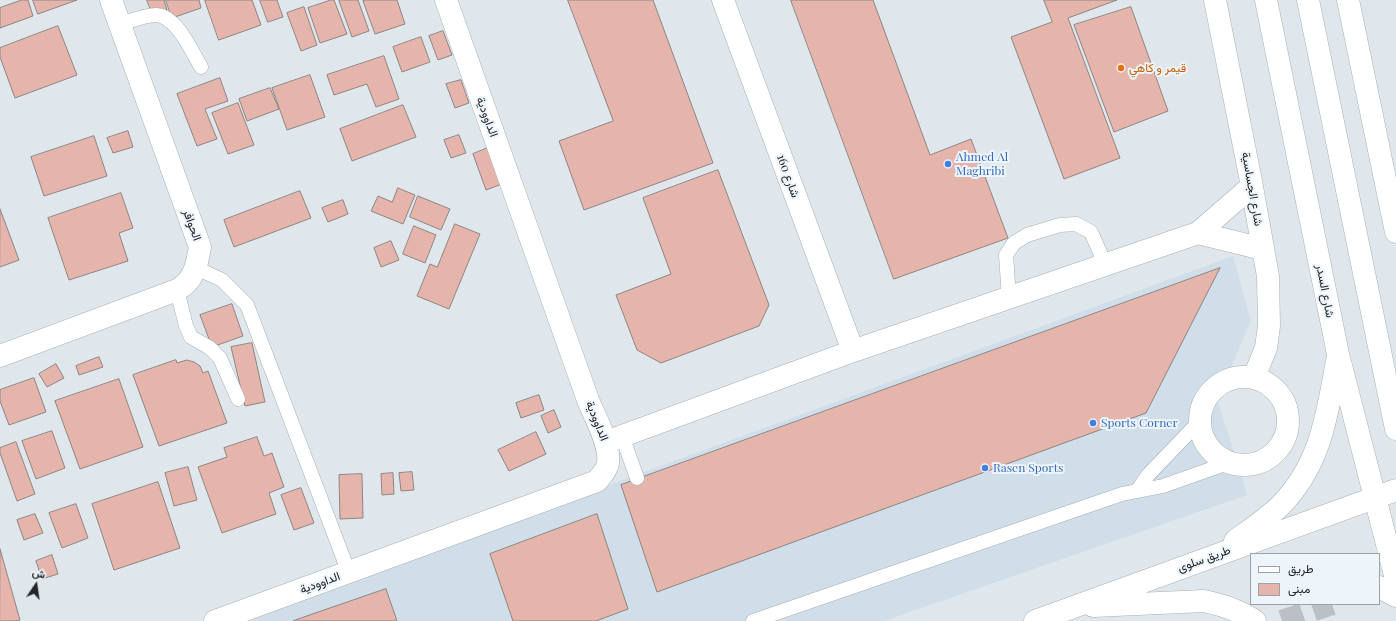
<!DOCTYPE html>
<html>
<head>
<meta charset="utf-8">
<style>
	body { margin:0 }
	#map { position:relative; width:1396px; height:621px; overflow:hidden; background:#e0e7ec; font-family:"Playfair Display",Vazirmatn,serif }
	canvas { display:block }
	.legend { position:absolute; left:1250px; top:553px; width:130px; height:52px; box-sizing:border-box; background:#edf4fa; border:1px solid #9ca2a6; margin:0; padding:5px 7px; list-style:none; font-size:12px; color:#232628 }
	.legend li { display:flex; align-items:center; gap:8px; height:20px }
	.legend b { width:20px; border:1px solid #9ca2a6 }
	.north { position:absolute; left:16px; top:565px; width:40px; height:40px; -webkit-text-stroke:3px #edf4fa; paint-order:stroke; rotate:13deg; font-size:11px; font-weight:700; line-height:16px; text-align:center; color:#232628 }
	.north::after { content:''; display:block; margin:auto; width:14px; height:18px; background:#232628; clip-path:polygon(50% 0,100% 100%,50% 72%,0 100%) }
</style>
</head>
<body>
<div id="map">
<canvas width="1396" height="621"></canvas>
<ul class="legend">
<li><b style="height:5px;background:#fff"></b>طريق</li>
<li><b style="height:11px;background:#e5b4aa"></b>مبنى</li>
</ul>
<div class="north">ش</div>
</div>
<script>
const ctx = document.querySelector('canvas').getContext('2d');
ctx.lineJoin = 'round';
function paint(path, color) { ctx.fillStyle = color; ctx.fill(path, 'evenodd'); }
function trace(path, color, width, dash) { ctx.strokeStyle = color; ctx.lineWidth = width; ctx.lineCap = dash ? 'butt' : 'round'; ctx.setLineDash(dash || []); ctx.stroke(path); }
function write(font, color, halo, rows, align = 'center') {
  ctx.font = font + ' "Playfair Display",Vazirmatn,serif'; ctx.lineWidth = 4; ctx.setLineDash([]); ctx.textBaseline = 'middle'; ctx.strokeStyle = halo; ctx.fillStyle = color; for (const [text, x, y, turn = 0] of rows) {
    ctx.save(); ctx.translate(x, y); ctx.rotate((+turn || 0) * Math.PI / 180); ctx.textAlign = isNaN(turn) ? turn : align; if (halo) ctx.strokeText(text, 0, 0); ctx.fillText(text, 0, 0); ctx.restore();
  }
}
paint(new Path2D(`
	M1233 256 1251 321 1217 400 1239 466 1247 495 884 621H238Z`), '#d0dee9');
const building = new Path2D(`
	M22 0H28L33 16 0 28V8Z
	M33 0H77L38 14Z
	M147 0H164L167 10 153 15Z
	M166 0H199L201 8 172 18Z
	M205 0H252L261 25 219 40Z
	M260 0H277L283 17 268 22Z
	M331 0H334L347 34 320 43 308 8Z
	M341 0H358L369 31 352 37 339 1Z
	M366 0H397L405 24 375 34 363 1Z
	M568 0H653L713 163 584 210 559 141 613 121Z
	M791 0H873L930 155 971 139 1008 238 894 279Z
	M1044 0H1117L1068 18 1120 158 1064 179 1011 37 1052 22Z
	M304 7 317 45 301 51 287 13Z
	M1131 7 1168 111 1114 132 1074 25Z
	M58 26 77 75 15 98 0 57V48Z
	M443 31 452 55 438 60 429 36Z
	M421 37 430 62 402 72 393 47Z
	M384 56 399 99 376 107 367 84 334 95 327 75Z
	M310 75 325 117 287 130 272 88Z
	M220 78 228 101 205 109 217 139 197 146 177 94Z
	M461 80 469 103 455 108 446 84Z
	M270 88 279 109 247 121 239 99Z
	M238 103 254 145 228 154 212 113Z
	M403 105 416 137 352 161 340 129Z
	M128 131 133 147 113 153 107 138Z
	M459 135 466 153 451 158 444 140Z
	M94 136 107 176 44 196 31 157Z
	M488 148 502 184 486 190 473 154Z
	M718 170 769 305 759 326 661 363 637 350 616 295 671 274 643 198Z
	M398 188 415 195 403 224 371 211 378 196 392 202Z
	M300 191 311 218 234 247 224 220Z
	M121 193 133 228 119 233 128 261 69 280 48 218Z
	M418 196 450 209 441 230 410 217Z
	M343 200 348 214 328 222 322 208Z
	M0 209 19 260 0 267Z
	M455 224 480 234 449 309 417 296 430 264 437 267Z
	M414 226 436 235 425 263 403 254Z
	M391 241 399 260 381 267 374 248Z
	M1220 268 1146 413 657 592 621 485Z
	M232 304 243 336 212 347 200 315Z
	M252 343 265 402 245 406 231 347Z
	M99 357 103 367 79 375 76 366Z
	M176 360 177 363 187 360 194 362 200 366 203 373 208 371 227 423 159 446 133 375Z
	M56 364 64 378 47 387 39 374Z
	M34 378 46 412 9 425 0 401V390Z
	M119 379 143 447 80 469 55 401Z
	M539 395 544 410 521 418 516 403Z
	M554 410 561 427 548 433 541 416Z
	M52 431 65 468 36 479 22 441Z
	M536 432 546 454 509 471 498 450Z
	M257 437 264 456 272 453 284 487 269 493 276 514 222 533 198 467 227 457 224 448Z
	M16 442 35 494 17 501 0 453V448Z
	M188 467 197 500 174 506 165 473Z
	M412 472 414 490 401 491 399 473Z
	M393 473 394 494 382 495 381 474Z
	M362 474 363 518 340 519 339 475Z
	M158 482 180 548 114 570 92 504Z
	M301 488 314 523 294 530 281 495Z
	M76 504 88 538 62 548 49 513Z
	M35 514 43 533 24 540 17 520Z
	M597 514 628 609 596 621H513L490 554Z
	M0 549 20 620 15 621H0Z
	M52 555 58 574 42 579 36 561Z
	M386 589 397 621H293L301 618Z`);
paint(building, '#e5b4aa');
trace(building, '#8e8583', 1);
trace(new Path2D(`
	M1282 621 1332 604`), '#bac0c5', 22, [22, 11]);
const lane = new Path2D(`
	M120 24C130 21 146 15 156 15 177 16 192 52 201 67
	M196 268 222 280 247 305 349 573
	M177 290 186 326 191 337 210 348 220 358 238 399
	M1009 298 1006 255 1014 243 1027 235 1060 225 1076 224 1091 232 1105 264
	M622 436 637 478
	M1137 491 1148 475 1199 422
	M753 621 1122 494 1163 486 1228 463`);
const street = new Path2D(`
	M723 0 853 351
	M1215 0 1250 176 1268 276 1269 326 1266 348 1254 377
	M1198 233 1263 249
	M0 356 177 290C194 281 197 265 200 247L111 0
	M1200 421a44 44 0 1 1 88 0a44 44 0 1 1-88 0Z
	M606 442 853 351 1198 233 1252 186
	M215 621 597 481C601 476 607 470 608 463 611 446 595 417 588 400L446 0`);
const secondary = new Path2D(`
	M1266 0 1338 354 1396 579
	M1308 0 1396 429
	M1348 0 1396 232
	M1235 541C1250 530 1268 518 1281 505 1321 464 1327 415 1337 361
	M1379 587 1396 596
	M1093 606 1204 601C1223 605 1239 610 1255 621
	M1035 621 1396 490`);
trace(lane, '#a8afb4', 15);
trace(street, '#a8afb4', 23);
trace(secondary, '#a8afb4', 23);
trace(lane, '#fff', 14);
trace(street, '#fff', 22);
trace(secondary, '#fff', 22);
for (const [x, y, r, color] of [
	[1121,68,4,"#e8710a"],
	[948,164,4,"#3f7fe0"],
	[1093,423,4,"#3f7fe0"],
	[985,468,4,"#3f7fe0"]
]) { const dot = new Path2D(); dot.arc(x, y, r, 0, 2 * Math.PI); ctx.fillStyle = color; ctx.fill(dot); trace(dot, '#edf4fa', 1.5); }
write('12px', '#c56008', '#edf4fa', [
	["قيمر و كاهي",1129,68]
], 'left');
write('12px', '#232628', '#edf4fa', [
	["الداوودية",487,117,70],
	["شارع 160",788,176,70],
	["شارع الجساسية",1252,189,80],
	["الحوافر",192,225,70],
	["شارع السدر",1325,291,79],
	["الداوودية",597,421,68],
	["طريق سلوى",1204,559,-20],
	["الداوودية",320,583,-20]
]);
write('12px', '#366cbe', '#edf4fa', [
	["Ahmed Al",956,157],
	["Maghribi",956,171],
	["Sports Corner",1101,423],
	["Rasen Sports",993,468]
], 'left');
</script>
</body>
</html>
